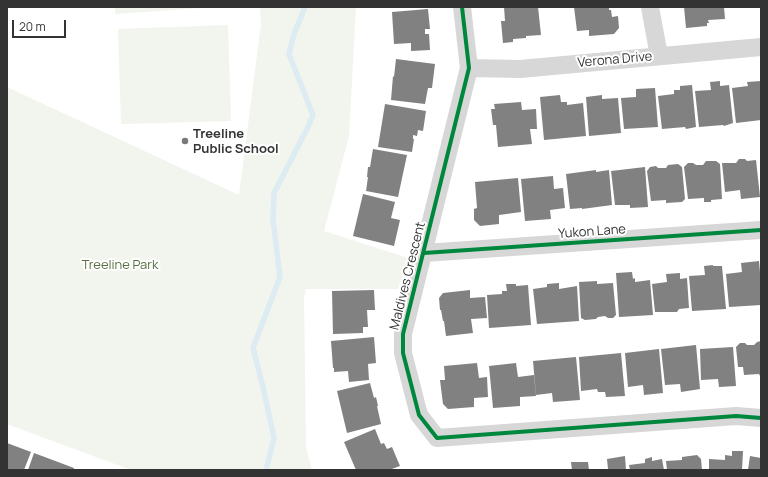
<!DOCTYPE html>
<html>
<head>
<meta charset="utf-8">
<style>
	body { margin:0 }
	#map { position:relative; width:768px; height:477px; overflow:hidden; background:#fff; font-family:Manrope,sans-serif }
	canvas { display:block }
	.frame { position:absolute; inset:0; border:8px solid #333; pointer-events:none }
	.scale { position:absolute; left:12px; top:20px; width:54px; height:18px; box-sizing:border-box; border:2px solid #333; border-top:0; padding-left:5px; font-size:12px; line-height:14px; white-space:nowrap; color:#333; -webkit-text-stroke:3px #fff; paint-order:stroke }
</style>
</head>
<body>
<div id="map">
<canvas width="768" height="477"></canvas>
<div class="frame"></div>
<div class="scale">20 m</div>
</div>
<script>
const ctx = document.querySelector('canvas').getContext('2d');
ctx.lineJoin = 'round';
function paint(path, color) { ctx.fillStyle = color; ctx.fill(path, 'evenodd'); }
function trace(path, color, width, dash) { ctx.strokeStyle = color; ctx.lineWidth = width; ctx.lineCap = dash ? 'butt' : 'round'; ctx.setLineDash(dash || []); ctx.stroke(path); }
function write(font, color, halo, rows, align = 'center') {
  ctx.font = font + ' Manrope,sans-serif'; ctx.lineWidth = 4; ctx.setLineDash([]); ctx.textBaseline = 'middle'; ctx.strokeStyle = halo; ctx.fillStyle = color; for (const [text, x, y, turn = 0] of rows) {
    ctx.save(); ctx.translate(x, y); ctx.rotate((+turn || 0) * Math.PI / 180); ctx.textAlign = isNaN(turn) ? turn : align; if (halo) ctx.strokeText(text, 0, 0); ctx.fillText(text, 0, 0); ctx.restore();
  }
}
paint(new Path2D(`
	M115 7H216L115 14Z
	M260 7H356L349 136 324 231 408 258 398 289H306L304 297 306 447 312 470H131L7 424V87L239 195 261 24Z
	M228 25 231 121 121 124 118 29Z`), '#f1f5ed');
trace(new Path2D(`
	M266 470 274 438 263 387 253 348 280 277 273 220 274 193 308 127 313 115 289 54 294 34 305 7`), '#ddebf3', 5.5);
paint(new Path2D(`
	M504 7H538L541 35 526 36V38L513 39V42L503 43 501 21H505Z
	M574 7H609V10H611L612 17 618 16 619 28 614 34 589 36V30L577 31Z
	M684 7H724L725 19 708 20 709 23H707V26L686 28Z
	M428 9 430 29H425V34H429L430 50 411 51V43L394 44 392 12Z
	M396 59 435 64 432 88H428L425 104 391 100 393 76 394 77Z
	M720 81V86L729 85 733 123 724 126 723 125 699 127 695 91 711 90 710 82Z
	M761 81V120L736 123 732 88 748 86 747 82Z
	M692 85 696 127 686 129 685 127 662 129 658 96 674 94V90H680V86Z
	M655 88 658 127 624 129 621 98 636 97V89Z
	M560 95 561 102H567V105L583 103 586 136 544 140 540 97Z
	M602 95V99L618 98 621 133 589 136 586 97Z
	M521 102 522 110 536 109 537 129H530L532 144 498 147 496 125H493L491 109H495L494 104Z
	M385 104 426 111 423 131 418 130 417 136 413 135V139H414L412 152 378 147Z
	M373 149 407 155 398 197 366 191 368 177H367L368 167H370Z
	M739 159H745L747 161 756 160 760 197 741 199 740 190 725 192 722 163H736Z
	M706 161H716L720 164 722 199 711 200V202H704V198L688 199 684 167 688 163H693L696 165H703Z
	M678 164 682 167 685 199 682 202 666 203V200L651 201 647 171 650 167 656 166 658 168H666L668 165Z
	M645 167 648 207 630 208V205H615L611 171Z
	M596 170V172L609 170 612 205 582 209V208L570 209 566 174Z
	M553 176 554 189 563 188 565 208 550 210 551 219 525 221 521 179Z
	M518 178 521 212 499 215V224L480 226 474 220V209L477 208 475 182Z
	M363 194 395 202 391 218 400 220 394 246 353 236Z
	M759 261 761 283V305L729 307 726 274 742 272 741 263Z
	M713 265V266H722L726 309 692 311 689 276 705 275 704 266Z
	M632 272 633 279 635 278V282L650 280 653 315 619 317 616 273Z
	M680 273V279L687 278 689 308 679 309 677 312H655L652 284 667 282 666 274Z
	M597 281V284L613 283 616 315 613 318H608L605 316 598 317 596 319 585 320 581 318 579 282Z
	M559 283V289L577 286 579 321 537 324 533 289 547 287V284Z
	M506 284H516V286L528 285 531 325 489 328 487 295 502 294V291H507Z
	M374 290 375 310H367L368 327H363V333L333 334 332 291Z
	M470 290V298L485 297 487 318 471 319 473 333 446 336 444 321H443L441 310H440L439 298 443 293Z
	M374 337 376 363 368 364 369 380 349 382 348 371 334 372V368H333L331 341Z
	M761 341V378L759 374 744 375 743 367H738L736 347 740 343H745L747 345H754L757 342Z
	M696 345 700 389 681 392 680 384 665 385 661 349Z
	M733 347 736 386 719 387 718 379 701 380 700 349Z
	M659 349 663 393 644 395 643 385 628 387 625 353Z
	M621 353 625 396 606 397 605 392H598L597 389 581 391 579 357Z
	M576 357 580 400 553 402 552 393 536 395 533 361Z
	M477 363 479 378 487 377 488 397 474 398V407L448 409 443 404 440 380H445L444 366Z
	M516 363 518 377 534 375 536 396 520 397V406L493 408 489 366Z
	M370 383 374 398 376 397 378 406H377L381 424 347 433 337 391Z
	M375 429 381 444 384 443 387 449 392 447 400 466 389 470H356L344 442Z
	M7 443 31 452 24 470H7Z
	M732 451H743L742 470H709V459L725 460V455L732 456Z
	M34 453 74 468V470H28Z
	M697 455 701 459 702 470H667L666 461 682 460V457Z
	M625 456 626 470H604V469H608L607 459Z
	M750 456 761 458V470H748Z
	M652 457V461L662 459 664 470H630L629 465 645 463V459Z
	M571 462H588L589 470H572Z`), '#818181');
trace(new Path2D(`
	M462 7 469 68 403 334V353L419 415 437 438 736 416 761 418
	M650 7 659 56
	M469 68 520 69 761 47
	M424 253 761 230`), '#d7d7d7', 18);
trace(new Path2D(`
	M462 7 469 68 403 334V353L419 415 437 438 736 416 761 418
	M424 253 761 230`), '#00873e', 4);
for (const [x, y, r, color] of [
	[185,141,4,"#7a7a7a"]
]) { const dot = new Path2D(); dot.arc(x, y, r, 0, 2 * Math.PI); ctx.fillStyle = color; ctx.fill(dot); trace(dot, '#fff', 1.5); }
write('13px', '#333', '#fff', [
	["Verona Drive",615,60,-5],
	["Yukon Lane",592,232,-4],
	["Maldives Crescent",408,276,-76]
]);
write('bold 13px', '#333', '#fff', [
	["Treeline",193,134],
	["Public School",193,149]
], 'left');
write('13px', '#56703f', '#fff', [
	["Treeline Park",120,265]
]);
</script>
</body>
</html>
